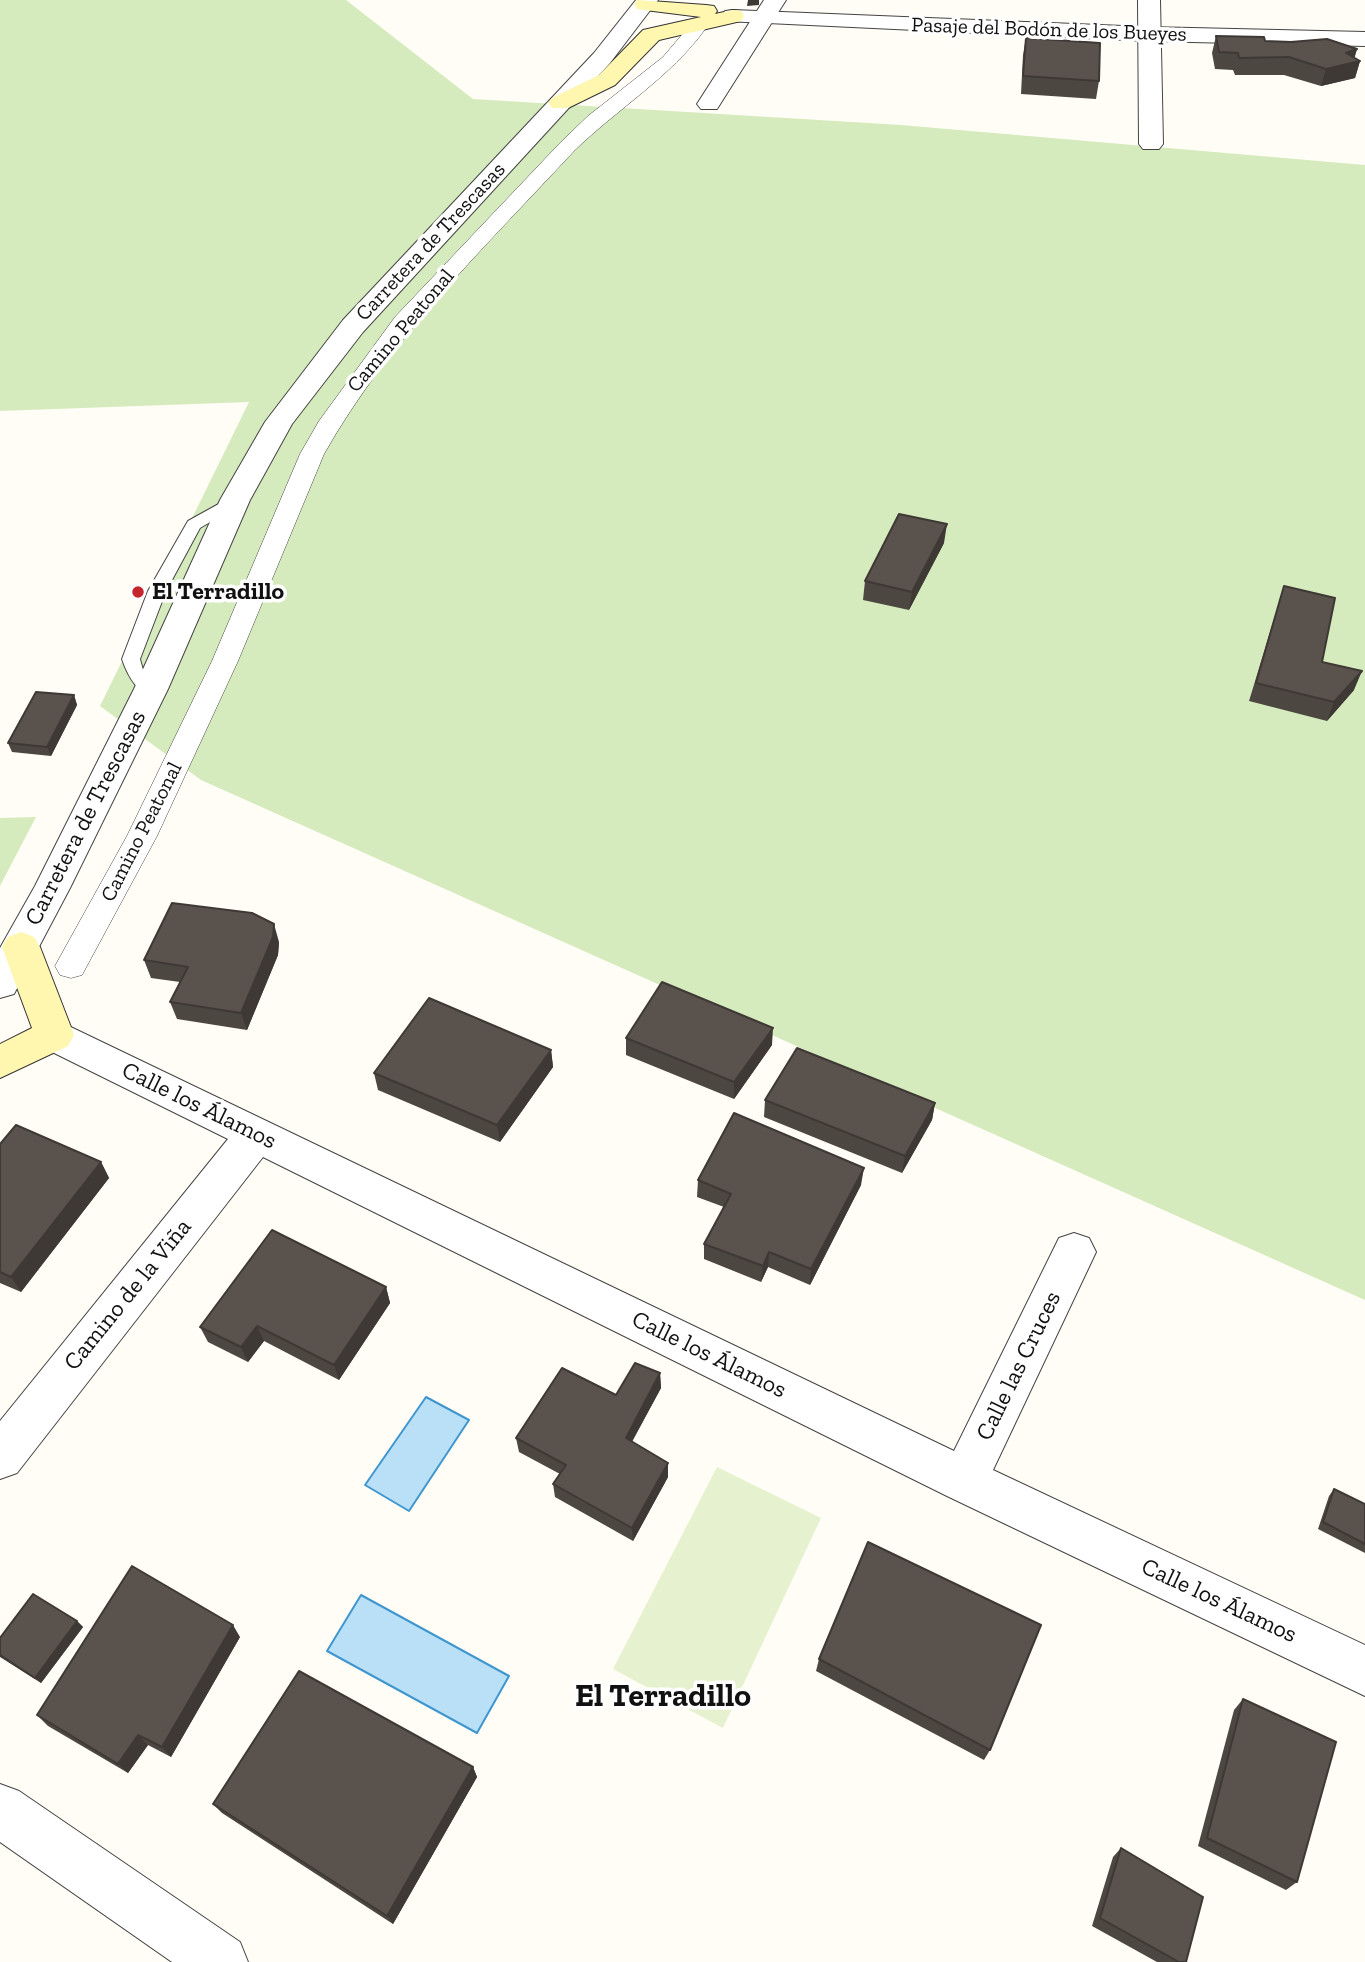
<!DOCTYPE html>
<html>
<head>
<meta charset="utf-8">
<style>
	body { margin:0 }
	canvas { display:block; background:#fffdf5 }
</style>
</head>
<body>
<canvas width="1365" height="1962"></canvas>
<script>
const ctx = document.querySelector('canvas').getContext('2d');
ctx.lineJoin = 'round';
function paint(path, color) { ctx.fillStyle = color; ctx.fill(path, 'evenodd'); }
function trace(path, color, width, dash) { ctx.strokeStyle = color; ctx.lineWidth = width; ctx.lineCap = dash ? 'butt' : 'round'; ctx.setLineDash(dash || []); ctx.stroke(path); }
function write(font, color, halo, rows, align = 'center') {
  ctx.font = font + ' "Zilla Slab",serif'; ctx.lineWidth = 7; ctx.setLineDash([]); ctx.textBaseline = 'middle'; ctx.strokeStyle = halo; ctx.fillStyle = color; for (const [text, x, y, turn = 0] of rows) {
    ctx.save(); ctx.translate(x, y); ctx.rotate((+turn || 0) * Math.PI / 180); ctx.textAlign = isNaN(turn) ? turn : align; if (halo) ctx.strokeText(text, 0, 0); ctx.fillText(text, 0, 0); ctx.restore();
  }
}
paint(new Path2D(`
	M0 0H346L473 99 901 125 1365 165V1300L201 780 100 706 249 402 0 411Z
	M36 817 0 886V818Z`), '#d5ebbd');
paint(new Path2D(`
	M717 1467 821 1518 723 1728 613 1669Z`), '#e6f2cf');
const water = new Path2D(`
	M426 1397 469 1420 409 1511 365 1485Z
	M361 1595 509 1676 477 1733 327 1651Z`);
paint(water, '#b9e0f7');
trace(water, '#3f96cf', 2);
const service = new Path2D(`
	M235 495 241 496 243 500 241 504 200 528 166 591 140 659 143 670 160 689 157 693C139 699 127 674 122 659L148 591 188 521Z`);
const pedestrian = new Path2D(`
	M697 23 706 28C671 77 617 109 574 151 485 247 389 339 324 454L238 661 157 836 82 975 71 978 60 975 55 966 127 836 212 661 300 454 319 421 395 317 560 143 588 116 663 57 691 24Z`);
const minor = new Path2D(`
	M764 0H786L717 109H701L697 104Z
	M1138 0H1160L1163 144 1159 149H1143L1139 144Z
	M54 1019 954 1451 1059 1238 1074 1233 1089 1238 1096 1252 993 1470 1365 1645V1696L947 1496 263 1157 17 1473 0 1479V1421L228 1139 40 1046 34 1035 40 1024Z
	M0 1784 19 1791 240 1942 248 1962H172L0 1842Z`);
const tertiary = new Path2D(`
	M636 0H658L610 63 363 332 292 424 250 500 168 689 70 888 14 994 0 998V948L35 886 134 689 220 500 265 422 343 320 594 53Z
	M733 10 1148 27 1365 32V46L1148 41 725 21 722 16 725 11Z`);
const secondary = new Path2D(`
	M637 0 706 5 714 6 717 11 715 14 733 10 741 11 744 16 741 21 659 40 615 85 568 108H552L548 103 552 98 599 75 643 30 701 17 637 9 634 4Z
	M21 932 34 937 40 947 74 1035 68 1046 0 1078V1044L32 1028 2 947 8 937Z`);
trace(service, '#444', 2);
trace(pedestrian, '#444', 1);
trace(minor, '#444', 2);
trace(tertiary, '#444', 2);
trace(secondary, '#333', 2);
paint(service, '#fff');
paint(pedestrian, '#fff');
paint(minor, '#fff');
paint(tertiary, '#fff');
paint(secondary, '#fff6b0');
paint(new Path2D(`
	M1216 36 1265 41 1357 49 1354 58 1360 61 1355 78 1321 86 1284 75H1235L1233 70 1215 69 1212 53Z
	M1026 38 1099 81 1096 99 1021 94 1023 55Z
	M944 543 909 610 863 600 865 581Z
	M1284 586 1322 662 1354 690 1327 721 1249 701Z
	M74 695 77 705 51 756 12 752 8 743Z
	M279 942 278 955 247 1030 177 1019 170 1002 180 982 151 978 144 960Z
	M626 1038 772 1045 734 1099 626 1055Z
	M551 1050 553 1067 500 1142 378 1090 374 1073Z
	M765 1100 935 1103 932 1120 902 1173 764 1117Z
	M0 1144 101 1162 109 1178 21 1292 0 1283Z
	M698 1180 861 1185 810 1285 768 1267 761 1282 704 1259V1244L724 1207 697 1197Z
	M386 1287 390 1303 339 1380 264 1341 248 1362 208 1342 200 1327Z
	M660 1373 661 1388 632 1442 668 1477 633 1541 555 1497 553 1484 560 1474 519 1452 516 1438 616 1395Z
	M1334 1489 1365 1504V1553L1318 1529 1329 1496Z
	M77 1621 83 1627 41 1683 0 1657V1638Z
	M240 1637 171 1757 148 1745 128 1773 48 1726 37 1715Z
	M819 1659 990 1750 984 1760 816 1671Z
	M1243 1699 1297 1882 1286 1890 1198 1846 1234 1710Z
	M473 1767 477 1777 393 1924 222 1813 213 1804Z
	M1121 1848 1186 1962H1157L1092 1926 1113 1857Z`), '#4d4742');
paint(new Path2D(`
	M748 0H759V5L747 6Z
	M1357 49 1353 63 1360 61 1355 78 1321 86 1326 69 1346 53Z
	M947 524 944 543 909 610 912 592Z
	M1362 671 1354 690 1327 721 1334 702Z
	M74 695 77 705 51 756 47 747Z
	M274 924 279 942 278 955 247 1030 241 1013Z
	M773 1028 772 1045 734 1099V1082Z
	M551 1050 553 1067 500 1142 497 1125Z
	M935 1103 932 1120 902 1173 905 1156Z
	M101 1162 109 1178 21 1292 11 1277Z
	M864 1168 861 1185 810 1285 811 1269Z
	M769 1252 768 1267 761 1282 763 1266Z
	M386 1287 390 1303 339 1380 334 1365Z
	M257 1326 264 1341 248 1362 241 1347Z
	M660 1373 661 1388 626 1452V1438Z
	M668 1463V1477L633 1541 632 1528Z
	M77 1621 83 1627 41 1683 35 1678Z
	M233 1625 240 1637 171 1757 162 1747Z
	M138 1735 148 1745 128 1773 118 1764Z
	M473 1767 477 1777 393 1924 387 1916Z`), '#3f3936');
const building = new Path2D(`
	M1216 36 1264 37 1265 41 1291 42 1327 39 1357 49 1346 53 1360 61 1326 69 1289 57 1239 58 1238 53 1219 52Z
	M1026 38 1100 43 1099 81 1023 76Z
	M899 514 947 524 912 592 865 581Z
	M1284 586 1335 598 1322 662 1362 671 1334 702 1256 683Z
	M36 692 74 695 47 747 8 743Z
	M172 903 252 913 274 924 273 937 241 1013 170 1002 188 967 144 960Z
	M662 982 773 1028 734 1082 626 1038Z
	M429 998 551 1050 497 1125 374 1073Z
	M797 1048 935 1103 905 1156 765 1100Z
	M734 1113 864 1168 811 1269 769 1252 763 1266 704 1244 731 1194 698 1180Z
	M16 1125 101 1162 11 1277 0 1272V1144Z
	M272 1230 386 1287 334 1365 257 1326 241 1347 200 1327Z
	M635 1363 660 1373 626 1438 668 1463 632 1528 553 1484 566 1465 516 1438 562 1368 616 1395Z
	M1334 1489 1365 1504V1544L1323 1522Z
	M868 1542 1041 1625 990 1750 819 1659Z
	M132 1566 233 1625 162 1747 138 1735 118 1764 37 1715Z
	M33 1594 77 1621 35 1678 0 1655V1638Z
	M299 1671 473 1767 387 1916 213 1804Z
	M1243 1699 1336 1742 1297 1882 1207 1838Z
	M1121 1848 1203 1897 1186 1962H1179L1100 1918Z`);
paint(building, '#5a524d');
trace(building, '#3f3936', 2);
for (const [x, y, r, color] of [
	[138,592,7,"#c4262e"]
]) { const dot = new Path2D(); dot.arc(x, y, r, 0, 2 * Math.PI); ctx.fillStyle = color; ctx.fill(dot); trace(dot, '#fff', 2.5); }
write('21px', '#111', '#fff', [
	["Pasaje del Bodón de los Bueyes",1049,30,2],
	["Carretera de Trescasas",431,242,-47],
	["Camino Peatonal",401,331,-50],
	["Camino Peatonal",142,832,-63]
]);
write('bold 24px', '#111', '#fff', [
	["El Terradillo",152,592]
], 'left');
write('24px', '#111', '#fff', [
	["Carretera de Trescasas",86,818,-63],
	["Calle los Álamos",199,1106,26],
	["Camino de la Viña",128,1295,-51],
	["Calle los Álamos",709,1355,26],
	["Calle las Cruces",1019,1366,-64],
	["Calle los Álamos",1219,1601,25]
]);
write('bold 32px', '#111', '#fff', [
	["El Terradillo",663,1697]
]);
</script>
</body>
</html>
